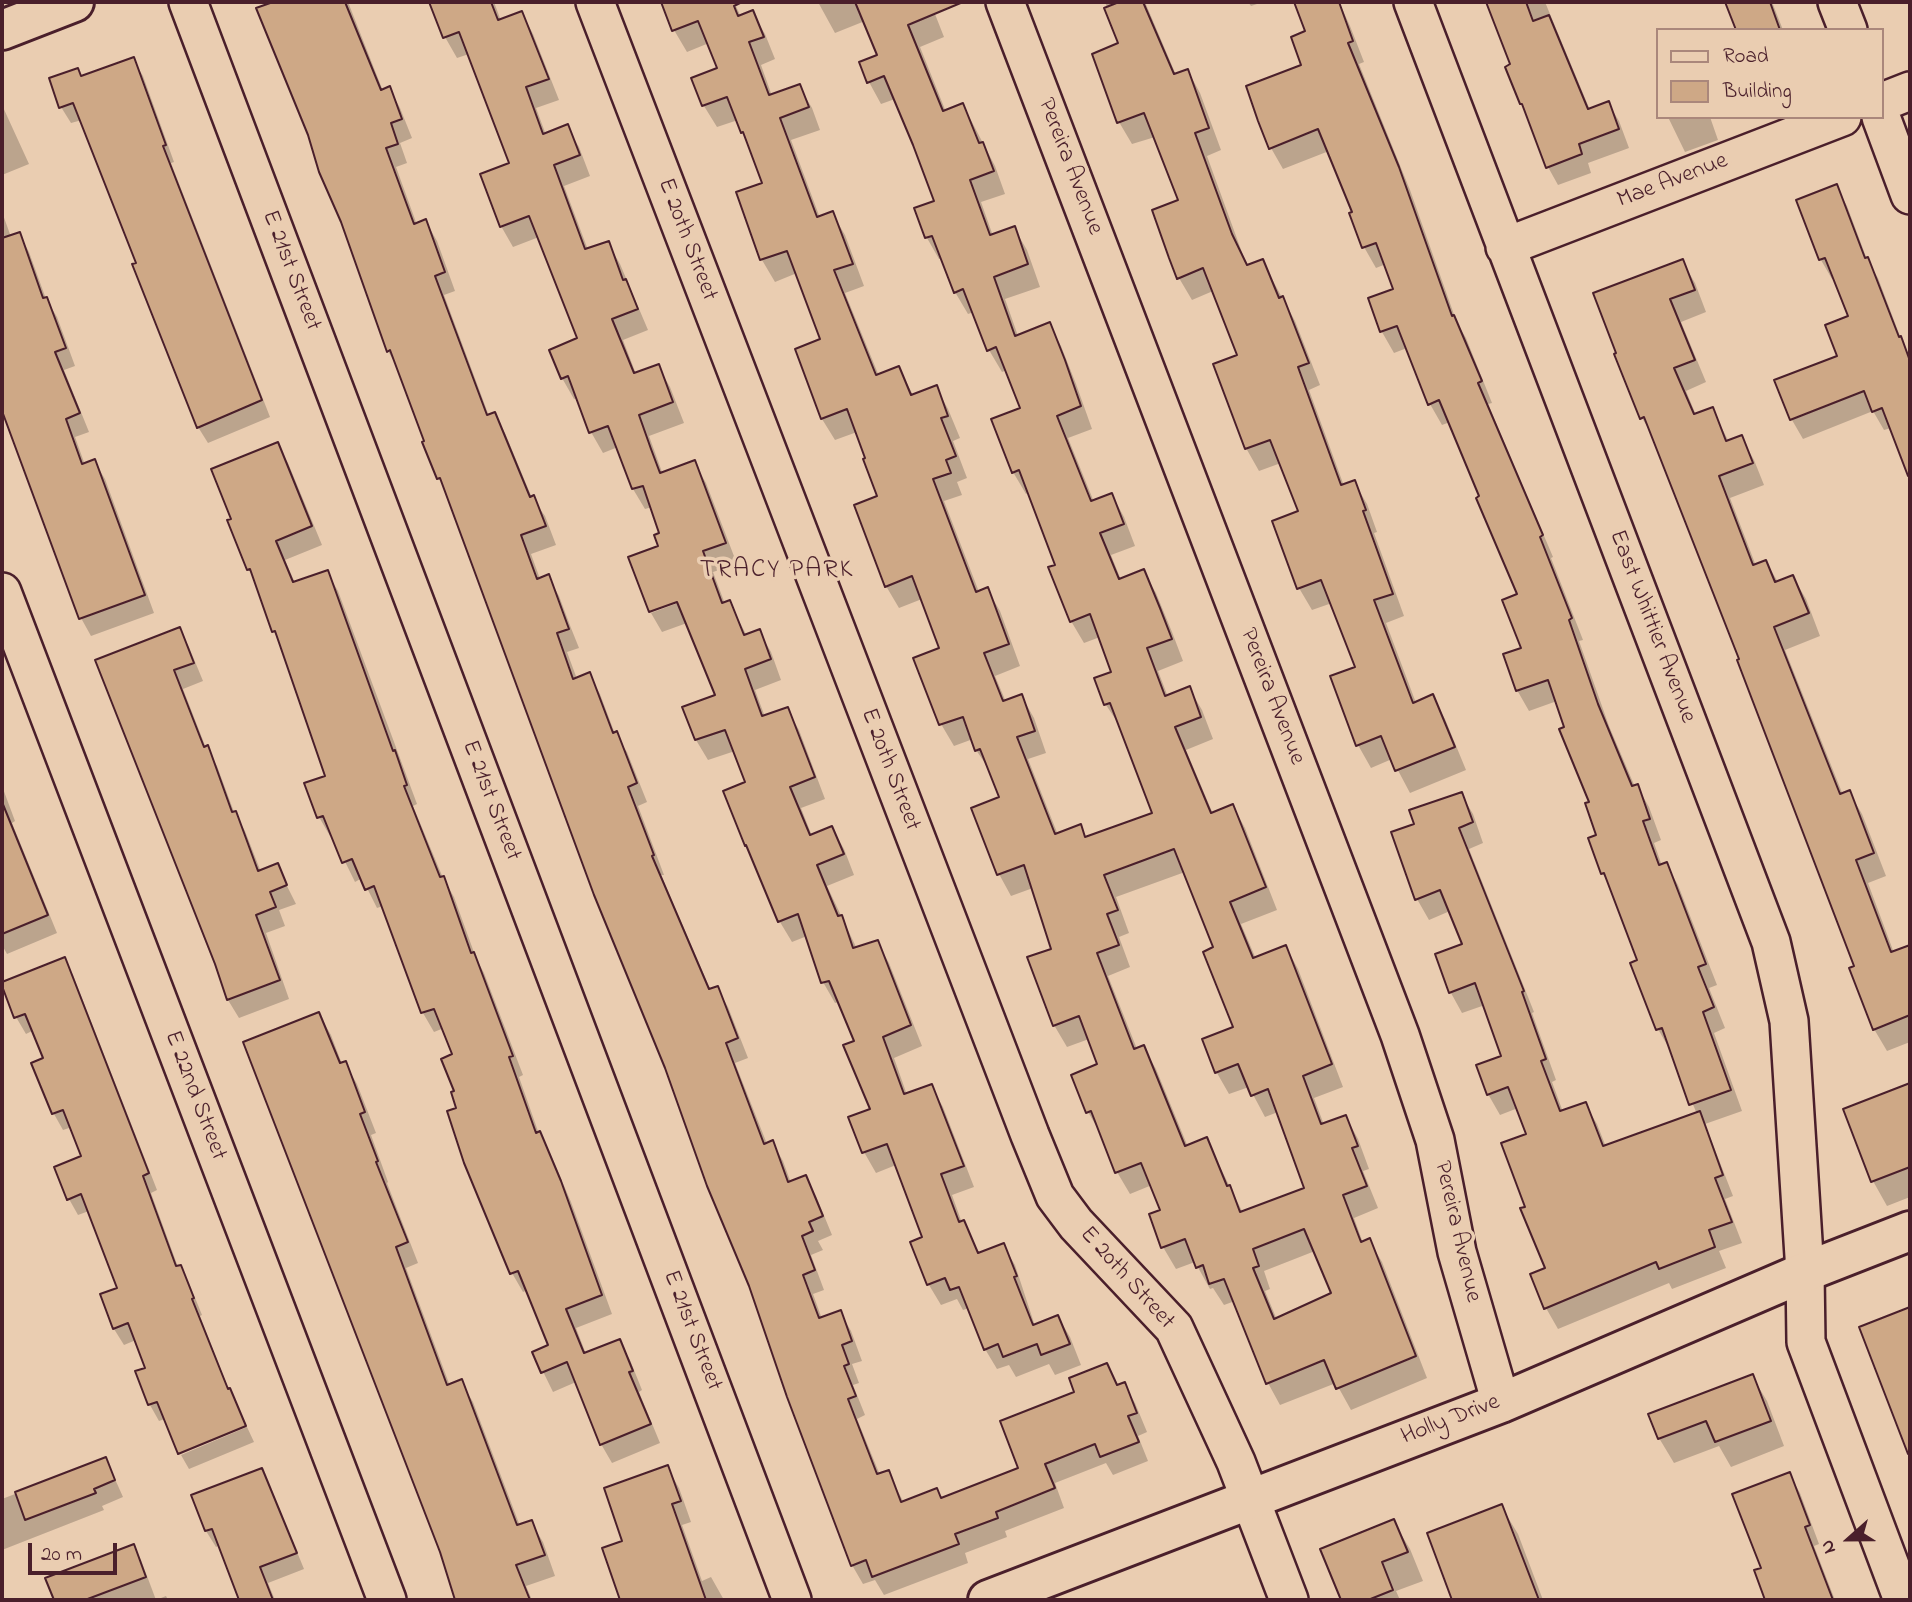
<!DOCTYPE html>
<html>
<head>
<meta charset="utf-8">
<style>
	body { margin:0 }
	#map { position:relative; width:1912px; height:1602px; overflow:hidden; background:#eacdb1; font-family:"Indie Flower",sans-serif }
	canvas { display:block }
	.frame { position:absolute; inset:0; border:4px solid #4a1f2b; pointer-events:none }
	.legend { position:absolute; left:1656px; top:28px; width:228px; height:91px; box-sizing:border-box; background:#eacdb1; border:2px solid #aa877b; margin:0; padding:9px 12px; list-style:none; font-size:21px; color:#4a1f2b }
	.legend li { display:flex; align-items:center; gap:14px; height:35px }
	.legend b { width:35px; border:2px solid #aa877b }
	.north { position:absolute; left:1814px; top:1504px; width:70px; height:70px; -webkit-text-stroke:5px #eacdb1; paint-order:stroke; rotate:249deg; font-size:19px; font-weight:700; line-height:28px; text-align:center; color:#4a1f2b }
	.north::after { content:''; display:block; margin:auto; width:24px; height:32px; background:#4a1f2b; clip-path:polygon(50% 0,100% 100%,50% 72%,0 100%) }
	.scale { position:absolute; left:28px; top:1543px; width:89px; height:32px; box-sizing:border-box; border:4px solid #4a1f2b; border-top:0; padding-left:9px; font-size:21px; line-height:24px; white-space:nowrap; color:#4a1f2b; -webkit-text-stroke:5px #eacdb1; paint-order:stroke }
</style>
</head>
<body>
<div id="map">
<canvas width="1912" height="1602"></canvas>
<div class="frame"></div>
<ul class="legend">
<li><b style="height:9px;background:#eacdb1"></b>Road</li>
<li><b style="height:19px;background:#cea886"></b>Building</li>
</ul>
<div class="north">N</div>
<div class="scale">20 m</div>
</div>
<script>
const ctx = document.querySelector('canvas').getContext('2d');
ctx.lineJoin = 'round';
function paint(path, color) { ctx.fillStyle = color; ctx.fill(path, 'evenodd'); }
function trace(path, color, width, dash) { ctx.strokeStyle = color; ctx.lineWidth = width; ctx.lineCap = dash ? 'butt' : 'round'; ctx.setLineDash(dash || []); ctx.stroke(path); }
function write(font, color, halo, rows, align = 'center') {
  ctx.font = font + ' "Indie Flower",sans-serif'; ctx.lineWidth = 7; ctx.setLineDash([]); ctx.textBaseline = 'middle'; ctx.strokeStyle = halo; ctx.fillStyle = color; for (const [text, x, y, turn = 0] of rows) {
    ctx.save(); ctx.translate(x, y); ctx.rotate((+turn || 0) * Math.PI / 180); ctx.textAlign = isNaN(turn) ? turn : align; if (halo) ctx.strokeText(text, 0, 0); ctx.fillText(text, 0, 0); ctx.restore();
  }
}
paint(new Path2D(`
	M278 2H348L383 91 390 89 400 108 412 138 400 143 407 163 396 167 417 225 426 222 437 241 455 291 444 295 489 416 494 414 505 433 532 498 545 516 556 545 531 554 540 579 548 577 559 596 571 628 579 648 567 652 577 679 589 675 600 694 615 734 627 752 647 802 638 806 664 875H661L711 991 717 988 728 1007 748 1058 735 1063 767 1144 772 1142 783 1161 791 1183 805 1177 816 1196 832 1235 818 1241 823 1250 811 1255 824 1290 813 1294 822 1319 840 1312 851 1331 862 1361 852 1364 859 1383 853 1385 865 1415 857 1419 880 1475 888 1472 904 1503 937 1490 942 1499 1020 1469 1076 1393 1107 1365 1119 1386 1124 1384 1135 1403 1147 1432 1138 1436 1148 1461 1113 1475 1106 1463 1055 1483 1064 1508 1005 1531 1007 1537 965 1553 968 1563 884 1595 875 1580 863 1584 852 1565 750 1285 446 492 425 443 426 442 399 370 388 351 342 222 258 9Z
	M431 2H494L501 21 522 13 533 34 559 100 536 108 546 135 567 127 579 147 590 176 564 186 588 250 608 243 620 264 648 330 623 340 636 374 658 366 670 387 684 423 649 436 662 472 663 473 694 462 706 483 737 564 713 572 725 604 729 602 747 636 759 631 771 652 781 680 755 690 765 717 787 709 799 730 825 799 801 808 812 836 832 828 844 849 854 875 827 886 857 949 877 942 889 963 922 1046 894 1058 907 1095 931 1086 943 1107 974 1187 952 1195 962 1223 980 1254 1003 1245 1015 1265 1035 1326 1058 1317 1070 1337 1081 1365 1055 1375 1049 1364 1016 1377 1009 1365 997 1369 985 1349 969 1308 963 1310 957 1299 941 1305 929 1285 912 1243 924 1238 896 1165 876 1173 864 1152 872 1110 856 1042 839 1002 835 1003 823 982 807 936 792 942 780 922 754 858 747 783 735 751 708 760 696 740 717 696 687 623 662 632 651 613 686 600 684 597 651 609V612L630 558 660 547 662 534 652 507 645 509 633 489 618 447 603 453 591 432 578 398 574 399 562 378 579 339 539 237 513 247 501 226 482 176 511 164 469 54 457 58 445 37Z
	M663 2H734L741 17 752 12 765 34 775 59 761 65 772 96 799 86 812 108 820 130 791 140 820 218 832 213 845 235 864 286 845 293 879 376 899 368 913 395 936 387 948 409 960 438 953 441 967 478 957 482 962 495 944 501 979 592 987 589 1000 611 1020 666 995 676 1006 702 1022 697 1034 718 1046 753 1028 759 1058 835 1080 827 1087 839 1154 814 1120 726 1106 705 1096 679 1113 673 1100 637 1084 643 1071 621 1057 566 1029 492 1026 494 1013 472 1022 409 1007 370 1002 372 989 350 974 312 968 314 955 292 943 258 939 259 927 238 916 209 936 202 895 99 881 104 869 82 861 63 879 56 865 21 835 33 818 2H929L933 9 944 37 920 47 946 112 963 105 995 166 1005 194 981 202 993 236 1014 228 1027 250 1040 287 1005 299 1018 336 1049 324 1061 346 1076 384 1092 429 1068 438 1094 502 1112 495 1124 517 1135 546 1111 555 1121 580 1143 571 1156 593 1172 632 1183 661 1158 671 1168 697 1189 688 1202 710 1213 739 1186 750 1213 814 1233 806 1245 828 1277 910 1241 924 1256 959 1286 947 1298 969 1343 1087 1314 1098 1324 1125 1346 1117 1358 1139 1369 1169 1363 1171 1378 1208 1354 1218 1363 1243 1369 1240 1382 1262 1427 1378 1351 1410 1336 1383 1280 1405 1268 1383 1235 1301 1224 1305 1213 1288 1210 1289 1195 1262 1176 1269 1163 1247 1152 1215 1163 1211 1152 1185 1130 1194 1117 1172 1101 1134 1088 1112 1099 1065 1089 1039 1067 1047 1054 1025 1053 950 1033 888 1011 896 999 874 973 809 1001 798 991 772 976 750 973 739 954 746 941 724V649L922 599 899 608 886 586 879 497 868 459 857 432 835 440 822 419 797 350 822 340 797 273 775 282 762 260 738 193 764 184 749 143 738 120 717 127 704 106 694 79 720 69 709 43 687 52 674 30ZM1185 872 1215 948 1235 1028 1204 1040 1217 1073 1229 1094 1249 1087 1265 1117 1278 1112 1306 1189 1243 1213 1206 1139 1188 1147 1156 1069 1143 1047 1137 1049 1108 976 1130 967 1119 937 1129 933 1116 897ZM1315 1251 1333 1293 1277 1320 1265 1291 1270 1289 1264 1271Z
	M1105 2H1145L1176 75 1188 71 1200 93 1221 150 1207 156 1244 258 1248 267 1262 261 1295 321 1320 385 1309 390 1344 486 1354 482 1367 504 1377 532 1374 533 1404 616 1386 623 1416 703 1432 696 1445 719 1466 770 1410 793 1392 759 1371 768 1358 745 1332 677 1357 668 1332 603 1312 610 1299 588 1300 512 1281 463 1259 471 1246 448 1239 356 1213 291 1192 300 1179 278 1180 201 1155 137 1132 144 1119 122 1121 44Z
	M1248 2H1263L1251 6Z
	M1296 2H1339L1350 26 1364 62 1359 64 1410 190 1457 323 1466 338 1492 403 1488 404 1553 557 1551 558 1583 640 1579 641 1609 726 1635 787 1637 786 1649 807 1661 840 1654 843 1662 866 1666 864 1678 885 1717 985 1709 988 1725 1028 1714 1033 1742 1111 1705 1124 1733 1196 1725 1199 1742 1243 1719 1251 1726 1268 1672 1289 1669 1283 1558 1329 1546 1308 1547 1269 1527 1208 1528 1135 1518 1108 1500 1115 1488 1094 1504 1057 1485 1005 1462 1013 1451 993 1437 955 1464 945 1450 911 1429 920 1417 899 1393 833 1416 825 1461 794 1473 814 1483 843 1469 849 1534 1012 1532 1013 1556 1080 1552 1082 1563 1112 1585 1104 1597 1124 1606 1147 1697 1114 1670 1050 1658 1029 1639 961 1613 892 1603 874 1590 839 1599 836 1592 803 1557 701 1529 711 1517 690 1523 649 1519 595 1481 497 1450 422 1442 425 1430 404 1407 348 1394 353 1382 332 1370 299 1395 290 1386 264 1376 268 1364 247 1354 213 1329 151 1283 169 1271 148 1304 66 1307 32Z
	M1488 2H1545L1590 110 1608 103 1619 121 1629 148 1588 163 1591 173 1558 185 1548 167Z
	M1727 2H1772L1783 30H1738Z
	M133 60 143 76 174 162 171 163 270 417 208 443 198 427 82 120 71 123 61 107 82 77Z
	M2 105 29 164 2 175Z
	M1668 117H1710L1718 140 1685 152Z
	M1836 186 1847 206 1868 262 1878 278 1903 344 1910 356V477L1891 428 1884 430 1873 411 1803 439 1792 420 1777 381 1839 357 1850 317 1835 278 1832 279 1821 260 1798 201Z
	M2 212 11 237 19 234 29 252 46 299 57 317 75 366 64 370 89 432 75 437 85 465 94 461 105 479 154 613 91 636 81 618 2 405Z
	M1682 261 1695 283 1706 312 1681 322 1706 382 1686 391 1696 415 1712 409 1729 442 1741 437 1754 460 1764 485 1730 498 1756 566 1766 562 1778 582 1793 577 1806 599 1820 636 1785 650 1843 795 1849 792 1862 814 1886 876 1868 883 1894 953 1910 947V1042L1887 1051 1874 1029 1857 967 1741 660 1654 438 1642 418 1616 355Z
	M277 444 288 463 322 545 285 560 295 583 327 572 338 591 417 804 413 806 443 878 454 897 476 958 484 973 523 1075 519 1077 539 1134 550 1153 571 1202 612 1314 576 1328 586 1354 619 1341 630 1360 642 1390 639 1392 660 1443 612 1463 601 1444 576 1382 553 1392 534 1353 550 1346 528 1290 523 1292 512 1273 458 1109 455 1055 444 1028 434 1032 423 1013 383 906 377 908 362 878 355 882 332 835 330 836 319 817 327 777 284 650 274 631 256 583 229 521 234 519Z
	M179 629 189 647 203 681 183 689 206 748 217 766 234 812 245 831 261 872 277 866 296 904 279 910 285 926 266 933 289 999 239 1018 228 1000 97 661Z
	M2 786 15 821 12 823 57 933 7 954 2 945Z
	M64 959 73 975 157 1190 151 1193 178 1267 189 1283 202 1315 200 1316 229 1390 246 1424 179 1451 165 1419 159 1421 150 1405 138 1372 147 1369 136 1340 124 1345 114 1329 102 1296 119 1289 89 1211 78 1215 69 1199 84 1157 72 1127 63 1130 54 1114 34 1064 46 1059 34 1030 26 1034 16 1017Z
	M319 1014 331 1035 342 1064 345 1063 357 1084 376 1133 371 1135 388 1182 387 1183 418 1263 406 1268 450 1386 461 1382 473 1402 520 1526 531 1522 543 1542 555 1576 526 1586 532 1600H457L441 1552Z
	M1910 1086V1197L1887 1206 1873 1181 1845 1110Z
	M1909 1310 1910 1312V1445L1900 1427Z
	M1752 1376 1767 1401 1784 1446 1731 1467 1719 1446 1674 1463 1659 1438Z
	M247 1427 254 1442 189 1469 181 1455Z
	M106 1459 123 1497 102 1506 104 1510 2 1550V1499Z
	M667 1467 679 1488 691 1522 682 1525 702 1581 711 1577 724 1600H622L604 1549 625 1542Z
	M261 1470 270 1486 304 1569 268 1583 275 1600H241L220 1545 216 1547 206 1531 193 1496Z
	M1789 1474 1800 1493 1819 1544 1814 1546 1835 1600H1767L1756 1571 1763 1569Z
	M1501 1506 1518 1534 1543 1600H1454L1429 1534Z
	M1393 1521 1410 1549 1423 1581 1396 1591 1400 1600H1343L1322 1550Z
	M133 1546 141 1560 156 1600 166 1596 168 1600H55L47 1579Z`), '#0003');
const building = new Path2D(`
	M273 2H345L381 90 390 86 402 119 391 123 398 144 386 148 414 224 426 219 445 272 435 276 487 415 495 412 530 497 534 495 546 526 521 535 537 579 549 574 569 629 557 633 573 679 590 672 613 733 617 731 637 783 628 787 654 855 652 856 709 989 718 986 738 1038 726 1043 764 1144 773 1140 788 1182 806 1175 823 1216 809 1222 813 1231 802 1236 815 1270 803 1275 819 1318 841 1310 852 1341 842 1345 849 1364 844 1366 856 1396 848 1399 877 1474 889 1470 901 1502 937 1488 941 1498 1018 1468 1000 1421 1074 1392 1069 1378 1107 1363 1117 1385 1125 1382 1137 1413 1128 1416 1139 1442 1100 1457 1095 1444 1045 1464 1055 1488 996 1512 998 1518 955 1534 959 1544 872 1577 866 1560 851 1566 787 1397 749 1286 707 1186 665 1068 594 895 440 478 437 479 422 442 424 441 390 350 387 352 341 222 319 172 308 135 256 8Z
	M429 2H491L498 20 522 11 549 79 526 87 543 134 568 124 580 155 554 165 585 249 609 241 623 280 626 279 638 309 612 319 634 373 659 364 673 402 639 415 651 449 660 473 695 460 726 543 703 551 722 603 730 600 744 635 760 629 771 659 745 669 762 716 788 707 815 777 790 787 810 835 832 826 844 854 817 865 838 916 842 915 853 948 878 940 911 1025 883 1037 904 1094 932 1084 964 1166 941 1174 959 1222 964 1220 978 1253 1004 1243 1017 1276 1014 1277 1033 1325 1058 1315 1070 1344 1041 1355 1037 1344 1003 1357 998 1344 984 1350 959 1287 950 1290 945 1278 927 1285 910 1242 922 1237 887 1144 862 1153 848 1117 870 1109 843 1045 854 1041 829 981 821 983 798 914 778 922 746 845 745 846 723 791 745 782 725 730 695 740 682 707 715 695 677 602 649 612 628 557 658 546 654 535 659 533 643 486 632 489 608 426 589 433 568 376 561 379 549 350 577 338 529 216 500 227 480 174 509 163 459 32 443 38Z
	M661 2H742L734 6 738 16 753 10 764 37 749 42 769 95 800 84 809 107 780 118 817 217 833 211 853 264 834 270 876 375 899 366 911 395 937 385 948 416 941 418 956 456 946 460 951 473 933 479 976 592 988 587 1009 644 984 653 1003 701 1022 694 1035 731 1017 737 1055 834 1081 824 1085 837 1152 813 1110 703 1104 705 1094 678 1111 672 1090 614 1070 622 1048 567 1055 565 1019 470 1012 473 991 419 1020 408 996 347 987 351 963 289 954 293 932 236 925 238 914 208 934 201 913 145 884 76 867 83 859 62 877 55 855 2H963L908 25 943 111 963 103 979 143 983 142 994 171 970 180 990 235 1015 226 1028 264 994 277 1015 336 1050 322 1065 360 1081 406 1057 416 1091 501 1112 493 1124 524 1100 533 1119 579 1144 569 1160 608 1172 639 1147 648 1165 696 1190 686 1201 717 1175 727 1211 813 1233 804 1266 887 1230 902 1253 958 1286 945 1332 1064 1303 1076 1321 1124 1346 1115 1358 1146 1352 1148 1367 1186 1343 1195 1361 1242 1370 1238 1416 1356 1336 1389 1324 1360 1266 1384 1224 1279 1209 1284 1203 1265 1196 1268 1185 1239 1161 1248 1149 1214 1160 1210 1141 1163 1115 1173 1091 1111 1086 1113 1071 1075 1097 1064 1079 1016 1053 1026 1027 957 1051 949 1024 865 997 875 971 808 999 797 980 749 975 751 963 717 939 725 913 658 939 648 912 576 885 587 854 505 877 496 863 459 865 458 847 409 821 419 795 349 820 339 787 251 760 260 736 192 762 183 743 132 741 133 727 97 702 106 691 78 717 68 698 21 672 31ZM1174 849 1213 947 1203 952 1233 1027 1202 1039 1215 1073 1238 1064 1251 1096 1268 1089 1304 1188 1240 1212 1230 1185 1227 1186 1207 1137 1185 1146 1144 1045 1134 1049 1097 953 1119 945 1107 914 1118 910 1104 875ZM1304 1229 1331 1293 1274 1319 1253 1268 1259 1266 1253 1249Z
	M1119 2H1143L1174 74 1188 69 1209 128 1195 133 1232 234 1247 265 1263 259 1279 298 1283 296 1309 363 1298 367 1341 485 1355 480 1366 510 1363 511 1393 594 1374 600 1413 703 1433 694 1455 747 1395 771 1381 736 1356 746 1330 676 1355 667 1321 580 1297 589 1272 521 1298 511 1270 440 1245 449 1213 364 1237 355 1203 268 1177 279 1169 258 1152 210 1178 200 1144 113 1117 123 1092 54 1118 43 1104 8Z
	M1294 2H1339L1353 41 1348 43 1399 167 1452 316 1454 315 1482 381 1478 383 1543 535 1540 537 1572 618 1569 620 1598 704 1632 786 1638 784 1650 819 1643 821 1659 865 1667 862 1706 964 1698 967 1714 1007 1703 1012 1731 1090 1689 1105 1662 1028 1656 1030 1630 963 1637 960 1604 873 1601 874 1588 838 1596 835 1585 803 1589 802 1559 729 1564 727 1548 680 1516 691 1503 654 1521 648 1502 600 1517 594 1476 498 1479 496 1439 400 1428 405 1397 326 1380 332 1368 298 1393 289 1376 243 1362 248 1349 213 1352 212 1318 129 1269 149 1258 121 1246 86 1301 65 1291 37 1305 31Z
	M1486 2H1526L1533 21 1549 15 1588 109 1609 101 1619 129 1579 144 1582 154 1546 168 1522 104H1520L1505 67 1510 64Z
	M1725 2H1770L1780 30H1736Z
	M134 57 166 145 163 146 262 400 197 428 132 264 136 263 73 103 59 108 49 78 78 68 81 76Z
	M1837 184 1865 258 1868 257 1899 337 1901 336 1910 361V476H1908L1882 408 1872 412 1864 391 1790 420 1774 380 1837 356 1825 325 1848 316 1825 258 1819 260 1796 200Z
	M20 232 43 298 47 297 66 348 55 352 80 413 66 419 82 464 95 459 145 595 79 619 2 411V238Z
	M1683 259 1695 290 1670 299 1695 360 1674 368 1694 414 1713 407 1726 441 1742 435 1753 463 1719 476 1753 565 1766 560 1775 582 1793 575 1809 613 1774 627 1840 794 1850 790 1874 853 1856 860 1891 952 1910 945V1015L1873 1030 1849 968 1854 966 1737 660 1739 659 1644 417 1640 419 1614 354 1616 353 1593 293Z
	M278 442 312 526 276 541 293 582 328 570 393 751 395 750 407 785 404 786 440 877 444 876 471 953 474 952 513 1056 509 1057 536 1133 540 1131 561 1181 602 1295 566 1309 584 1353 620 1339 633 1371 629 1372 651 1424 600 1445 567 1362 541 1373 532 1352 548 1345 518 1271 510 1274 464 1163 447 1111 456 1108 451 1092 454 1091 441 1059 452 1054 434 1009 421 1013 374 886 365 890 352 859 342 863 323 816 317 818 304 783 325 776 275 631 272 632 250 569 247 570 227 520 231 519 211 469Z
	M180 627 194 663 174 670 204 747 208 745 232 812 236 811 258 871 278 863 287 885 270 892 276 907 256 915 280 980 227 1000 215 964 95 660Z
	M1462 792 1473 822 1459 828 1524 991 1522 992 1546 1059 1541 1061 1560 1111 1586 1102 1603 1146 1700 1111 1723 1175 1715 1178 1732 1222 1709 1230 1715 1247 1659 1269 1656 1262 1544 1309 1530 1274 1545 1268 1520 1208 1525 1207 1501 1143 1526 1134 1508 1087 1487 1095 1476 1065 1501 1056 1475 983 1449 993 1435 954 1462 944 1440 890 1415 900 1391 832 1414 824 1409 810Z
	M2 802 48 915 2 934Z
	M65 957 149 1173 143 1176 176 1266 181 1265 194 1298 192 1299 228 1389 230 1388 246 1426 178 1454 157 1402 148 1405 135 1371 145 1368 128 1323 113 1329 100 1294 117 1288 81 1194 67 1200 54 1167 81 1156 63 1110 52 1114 31 1063 43 1058 25 1014 14 1018 2 986V982Z
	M319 1012 340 1063 346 1061 365 1112 360 1114 378 1161 376 1162 408 1242 396 1247 447 1385 462 1379 517 1525 532 1520 545 1555 516 1565 530 1600H455L440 1552 243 1042Z
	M1910 1083V1167L1871 1182 1843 1109Z
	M1910 1307V1454H1908L1859 1327Z
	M1753 1374 1771 1421 1715 1442 1706 1421 1658 1439 1648 1414Z
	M106 1457 115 1480 94 1489 96 1493 25 1520 15 1492Z
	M668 1465 681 1501 672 1504 706 1600H620L602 1548 622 1541 604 1488Z
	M262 1468 297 1553 260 1567 273 1600H239L212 1529 205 1531 191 1495Z
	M1790 1472 1810 1525 1805 1527 1833 1600H1765L1754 1570 1761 1568 1732 1494Z
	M1502 1504 1539 1600H1452L1427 1533Z
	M1394 1519 1408 1552 1382 1562 1393 1590 1368 1600H1341L1320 1549Z
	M134 1544 146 1577 85 1600H54L45 1578Z`);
paint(building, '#cea886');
trace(building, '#4a1f2b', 2);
const minor = new Path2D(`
	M188 2 792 1600
	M595 2 1030 1135 1055 1196 1076 1224 1174 1328 1236 1462 1289 1600
	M1005 2 1400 1035 1435 1140 1457 1252 1501 1403
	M1413 2 1771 942 1789 1021 1805 1272 1806 1342 1903 1600
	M1837 2 1848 30
	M1882 102 1910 91
	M1881 117 1910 195
	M1505 247 1842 117
	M2 592 387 1600`);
const tertiary = new Path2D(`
	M2 30 74 2
	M988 1600 1501 1403 1805 1272 1910 1231`);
trace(minor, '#4a1f2b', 42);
trace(tertiary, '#4a1f2b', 44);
trace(minor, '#eacdb1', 37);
trace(tertiary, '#eacdb1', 38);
write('24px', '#4a1f2b', '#eacdb1', [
	["Pereira Avenue",1069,167,69],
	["Mae Avenue",1673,182,-21],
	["E 20th Street",686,240,69],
	["E 21st Street",290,271,69],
	["East Whittier Avenue",1651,627,69],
	["Pereira Avenue",1271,697,69],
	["E 20th Street",889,770,69],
	["E 21st Street",490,801,69],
	["E 22nd Street",194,1096,69],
	["Pereira Avenue",1456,1232,77],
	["E 20th Street",1126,1279,48],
	["E 21st Street",691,1331,69],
	["Holly Drive",1451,1421,-21]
]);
ctx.letterSpacing = '2px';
write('26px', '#4a1f2b', '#eacdb1', [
	["TRACY PARK",777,572]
]);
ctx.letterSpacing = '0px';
</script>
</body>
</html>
